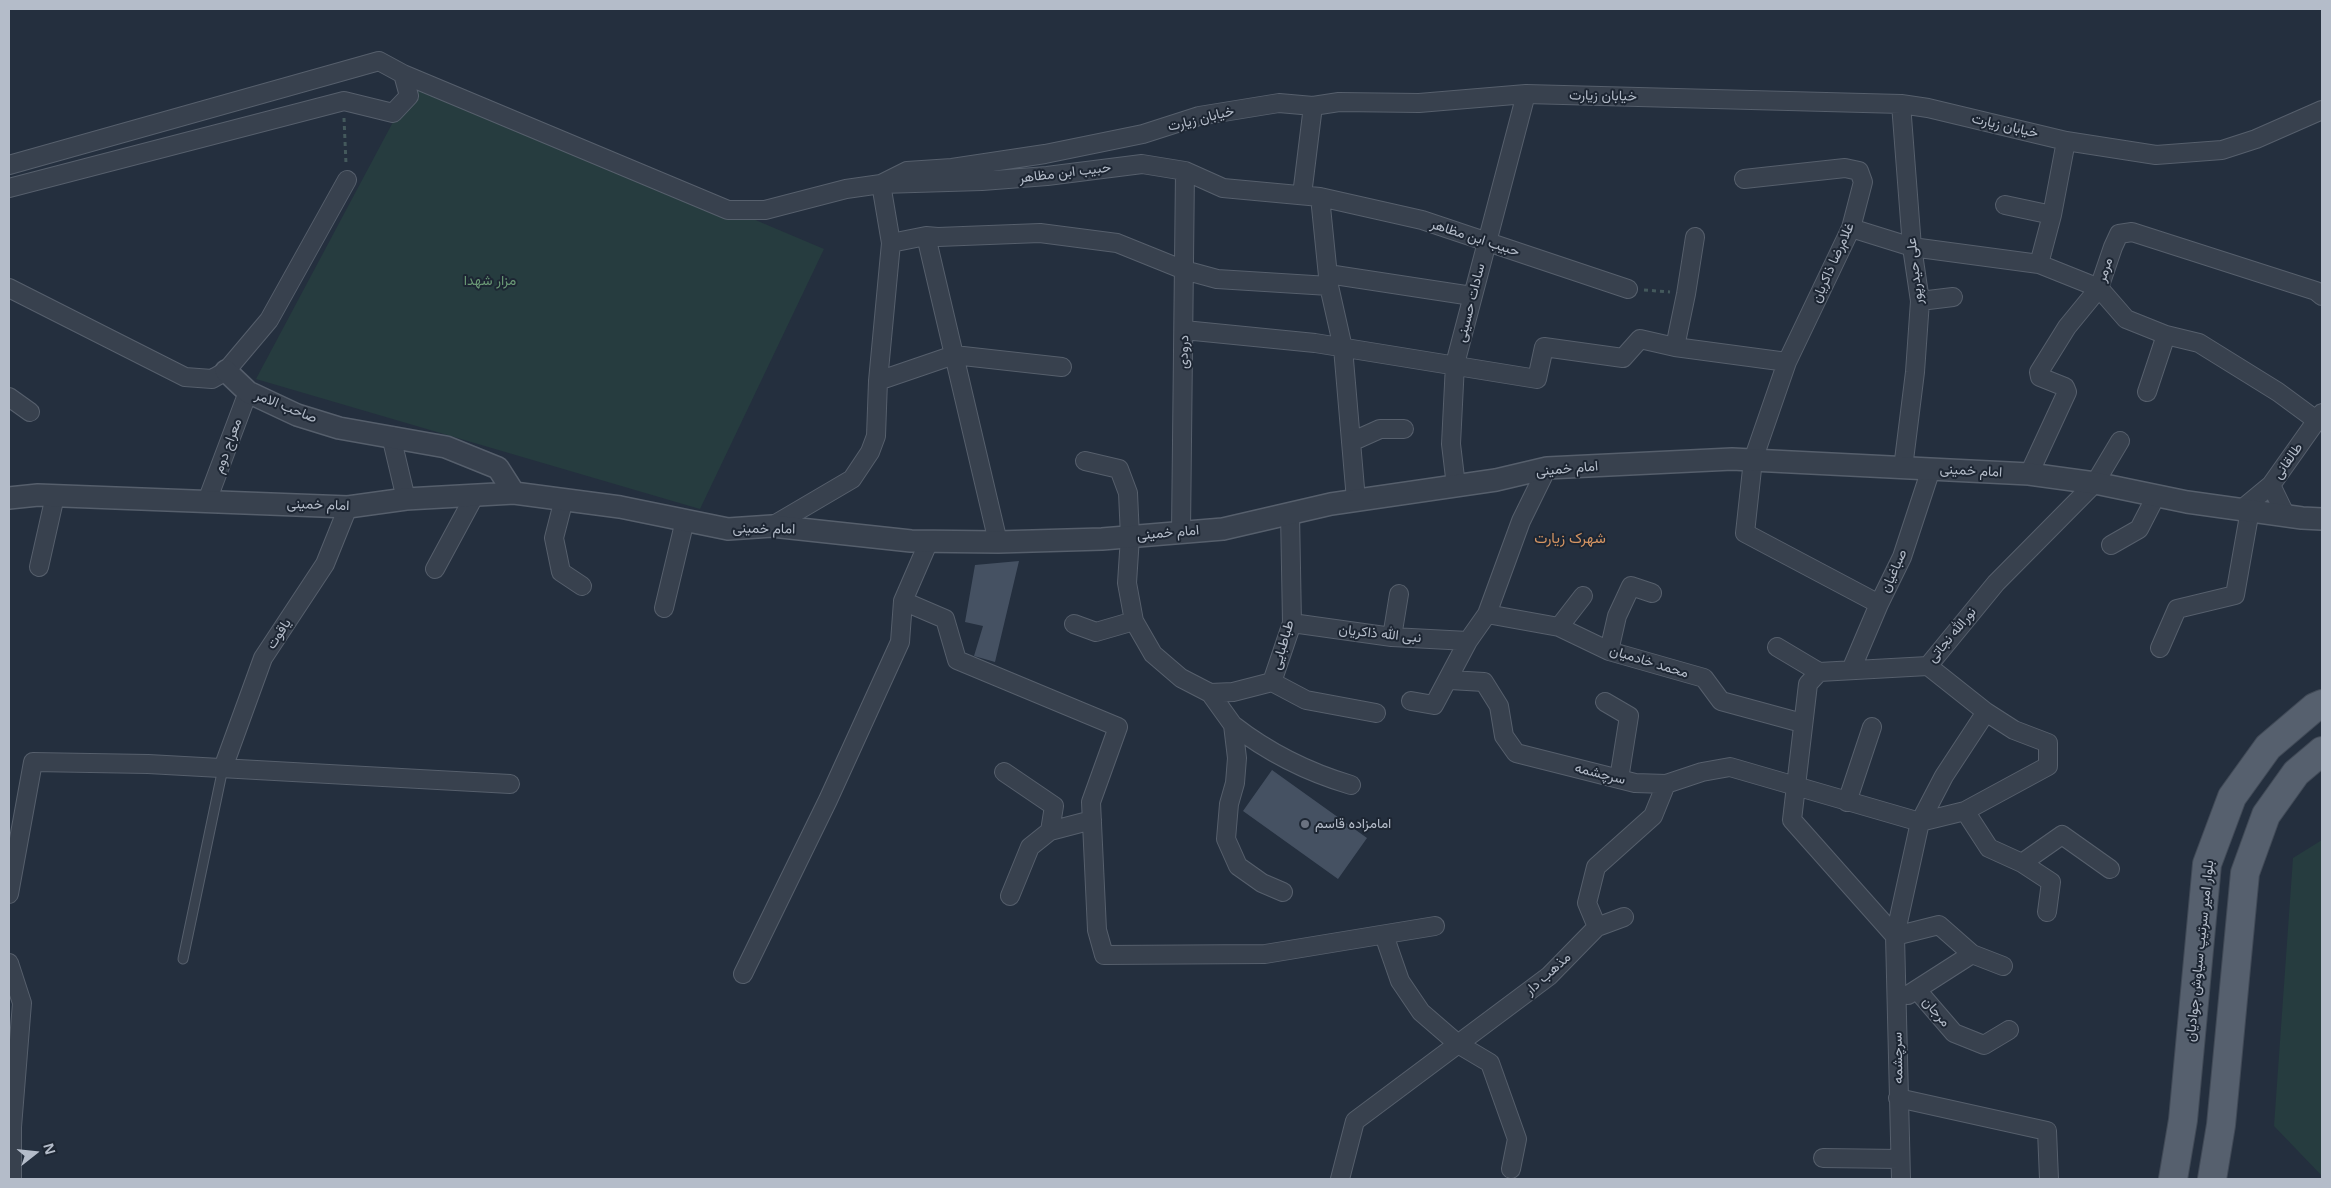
<!DOCTYPE html>
<html>
<head>
<meta charset="utf-8">
<style>
	body { margin:0 }
	#map { position:relative; width:2331px; height:1188px; overflow:hidden; background:#242f3e; font-family:"Open Sans",sans-serif }
	canvas { display:block }
	.frame { position:absolute; inset:0; border:10px solid #b4bcc9; pointer-events:none }
	.north { position:absolute; left:10px; top:1128px; width:50px; height:50px; -webkit-text-stroke:4px #1d2633; paint-order:stroke; rotate:74deg; font-size:14px; font-weight:700; line-height:20px; text-align:center; color:#b4bcc9 }
	.north::after { content:''; display:block; margin:auto; width:18px; height:22px; background:#b4bcc9; clip-path:polygon(50% 0,100% 100%,50% 72%,0 100%) }
</style>
</head>
<body>
<div id="map">
<canvas width="2331" height="1188"></canvas>
<div class="frame"></div>
<div class="north">N</div>
</div>
<script>
const ctx = document.querySelector('canvas').getContext('2d');
ctx.lineJoin = 'round';
function paint(path, color) { ctx.fillStyle = color; ctx.fill(path, 'evenodd'); }
function trace(path, color, width, dash) { ctx.strokeStyle = color; ctx.lineWidth = width; ctx.lineCap = dash ? 'butt' : 'round'; ctx.setLineDash(dash || []); ctx.stroke(path); }
function write(font, color, halo, rows, align = 'center') {
  ctx.font = font + ' "Open Sans",Vazirmatn,sans-serif'; ctx.lineWidth = 4; ctx.setLineDash([]); ctx.textBaseline = 'middle'; ctx.strokeStyle = halo; ctx.fillStyle = color; for (const [text, x, y, turn = 0] of rows) {
    ctx.save(); ctx.translate(x, y); ctx.rotate((+turn || 0) * Math.PI / 180); ctx.textAlign = isNaN(turn) ? turn : align; if (halo) ctx.strokeText(text, 0, 0); ctx.fillText(text, 0, 0); ctx.restore();
  }
}
paint(new Path2D(`
	M417 77 824 249 700 509 256 379Z
	M2322 840V1176L2274 1126 2293 858Z`), '#263c3f');
paint(new Path2D(`
	M1019 561 995 662 974 656 983 626 965 622 975 565Z
	M1272 770 1367 838 1338 879 1243 811Z`), '#455162');
const service = new Path2D(`
	M183 959 223 768`);
const minor = new Path2D(`
	M403 74 728 210H765L846 189 881 184 982 181 1047 176 1142 164 1185 171 1223 188 1320 197 1422 220 1628 289
	M1901 104 1912 247 1920 301 1915 372 1903 468
	M9 165 379 61 403 74 409 96 393 113 344 101 9 188
	M1744 179 1845 168 1859 171 1863 182 1851 228 1787 362 1753 460 1745 533 1879 604
	M881 184 907 171 952 168 1045 154 1143 134 1199 116 1279 103 1313 106 1339 102 1419 103 1526 94 1901 104 1928 108 2066 141 2156 155 2222 150 2256 139 2322 110
	M1302 195 1313 106
	M1320 197 1329 286 1343 348 1356 500
	M2005 205 2052 215
	M1851 228 1912 247 2039 264 2099 288 2126 319 2166 335 2199 343 2278 392 2316 420
	M926 236 998 542
	M891 243 926 236 938 237 1040 233 1117 243 1184 270 1217 279 1329 286
	M2039 264 2052 215 2066 141
	M1328 274 1472 296
	M9 288 185 377 212 379 226 371 269 320 347 180
	M1920 301 1953 297
	M1184 330 1315 343 1537 379 1544 347 1623 358 1640 339 1675 347 1787 362
	M1675 347 1686 294 1695 237
	M878 381 954 355 1062 367
	M2147 392 2166 335
	M9 397 30 412
	M391 436 406 499
	M1351 442 1380 429H1404
	M1085 461 1119 469 1128 493 1130 537 1127 583 1134 621 1153 654 1181 678 1210 693 1233 725 1237 758 1235 783 1229 804 1226 839 1238 866 1262 883 1283 892
	M2029 474 2067 392 2065 387 2040 377 2039 372 2067 327 2099 288 2113 247 2119 234 2132 232 2316 291 2322 296
	M2271 485 2286 516
	M1456 486 1451 444 1455 364 1526 94
	M564 499 554 538 561 572 582 586
	M207 501 248 392
	M2242 509 2271 485 2322 413
	M772 526 852 479 870 452 876 436 878 381 891 243 881 184
	M1181 532 1185 171
	M2111 545 2139 529 2156 496
	M39 567 55 496
	M435 569 475 495
	M903 601 945 619 957 660 1118 727 1091 802 1097 930 1104 955 1265 954 1435 926
	M664 608 685 520
	M1487 614 1559 627 1609 651 1704 678 1721 701 1802 723
	M1292 623 1392 637 1468 641
	M1074 624 1096 632 1134 621
	M1559 627 1583 596
	M1392 637 1399 594
	M1777 647 1819 672
	M2160 648 2177 609 2235 595 2250 510
	M1609 651 1617 616 1631 586 1652 593
	M1851 670 1879 604 1902 557 1931 469
	M1450 680 1484 682 1499 706 1504 736 1516 753 1635 783 1666 784 1702 772 1730 767 1920 822 1965 811 2048 766V743L2014 730 1986 712 1928 666
	M1272 682 1306 700 1376 713
	M1210 693 1233 692 1272 682 1292 623 1290 513
	M1411 701 1434 705 1468 641 1487 614 1521 521 1547 468
	M1605 702 1629 716 1619 779
	M1233 725C1269 753 1307 772 1351 785
	M223 768 263 658 325 564 348 507
	M1004 772 1054 806 1050 831
	M1847 802 1872 727
	M1965 811 1989 848 2022 863 2051 882 2047 912
	M2022 863 2062 835 2110 869
	M9 894 33 762 148 764 510 784
	M1010 896 1030 847 1050 831 1092 820
	M1597 927 1624 917
	M1384 935 1400 981 1421 1012 1458 1044 1490 1063 1517 1139 1511 1169
	M1895 936 1792 820 1808 684 1819 672 1928 666 1996 583 2095 483 2120 441
	M1895 936 1939 925 1972 954 2003 966
	M9 963 22 1003 12 1127V1179
	M743 974 828 800 900 642 903 601 929 541
	M1917 990 1954 1033 1984 1045 2009 1030
	M1908 995 1972 954
	M1898 1098 2047 1131 2049 1179
	M1823 1158 1900 1159
	M1340 1179 1355 1121 1549 976 1597 927 1587 903 1596 867 1653 816 1666 784
	M1901 1179 1895 936 1920 822 1944 776 1986 712`);
const tertiary = new Path2D(`
	M226 371 248 392 297 415 339 428 446 447 498 468 514 493
	M9 498 38 495 348 507 406 499 514 493 620 507 728 529 772 526 911 541 998 542 1102 539 1223 529 1331 504 1496 480 1547 468 1732 459 2029 474 2095 483 2187 502 2302 518 2322 519`);
const primary = new Path2D(`
	M2173 1179 2183 1120 2207 864 2232 797 2268 747 2315 707 2322 704
	M2212 1179 2221 1125 2245 873 2266 815 2296 773 2322 751`);
trace(service, '#565f6c', 11);
trace(minor, '#565f6c', 20);
trace(tertiary, '#565f6c', 24);
trace(primary, '#414a57', 30);
trace(new Path2D(`
	M344 118 346 164
	M1644 290 1670 292`), '#44595c', 3, [4, 4]);
trace(service, '#38414e', 9);
trace(minor, '#38414e', 18);
trace(tertiary, '#38414e', 21);
trace(primary, '#56606e', 28);
for (const [x, y, r, color] of [
	[1305,824,5,"#6b7280"]
]) { const dot = new Path2D(); dot.arc(x, y, r, 0, 2 * Math.PI); ctx.fillStyle = color; ctx.fill(dot); trace(dot, '#1d2633', 2); }
write('14px', '#b4bcc9', '#1d2633', [
	["خیابان زیارت",1603,96,1],
	["خیابان زیارت",1201,119,-14],
	["خیابان زیارت",2005,126,13],
	["حبیب ابن مظاهر",1065,173,-7],
	["حبیب ابن مظاهر",1475,238,18],
	["غلام‌رضا ذاکریان",1833,263,-66],
	["مرمر",2105,270,-72],
	["علی حیدرپور",1915,271,-96],
	["سادات حسینی",1471,303,-76],
	["درودی",1184,352,-89],
	["صاحب الامر",286,407,22],
	["معراج دوم",228,446,-70],
	["طالقانی",2288,461,-55],
	["امام خمینی",1567,469,-5],
	["امام خمینی",1971,471,3],
	["امام خمینی",318,505,2],
	["امام خمینی",764,529,1],
	["امام خمینی",1168,533,-5],
	["صباغیان",1894,571,-66],
	["یاقوت",279,634,-57],
	["نبی الله ذاکریان",1380,634,6],
	["نورالله نجاتی",1952,635,-50],
	["طباطبایی",1283,645,-74],
	["محمد خادمیان",1649,662,17],
	["سرچشمه",1600,774,14],
	["بلوار امیر سرتیپ سیاوش جوادیان",2200,951,-84],
	["مذهب دار",1548,974,-42],
	["مرجان",1936,1012,49],
	["سرچشمه",1898,1058,-91]
]);
write('14px', '#6b9a76', '#1d2633', [
	["مزار شهدا",490,281]
]);
write('14px', '#b4bcc9', '#1d2633', [
	["امامزاده قاسم",1315,824]
], 'left');
write('15px', '#d59563', '#1d2633', [
	["شهرک زیارت",1570,539]
]);
</script>
</body>
</html>
